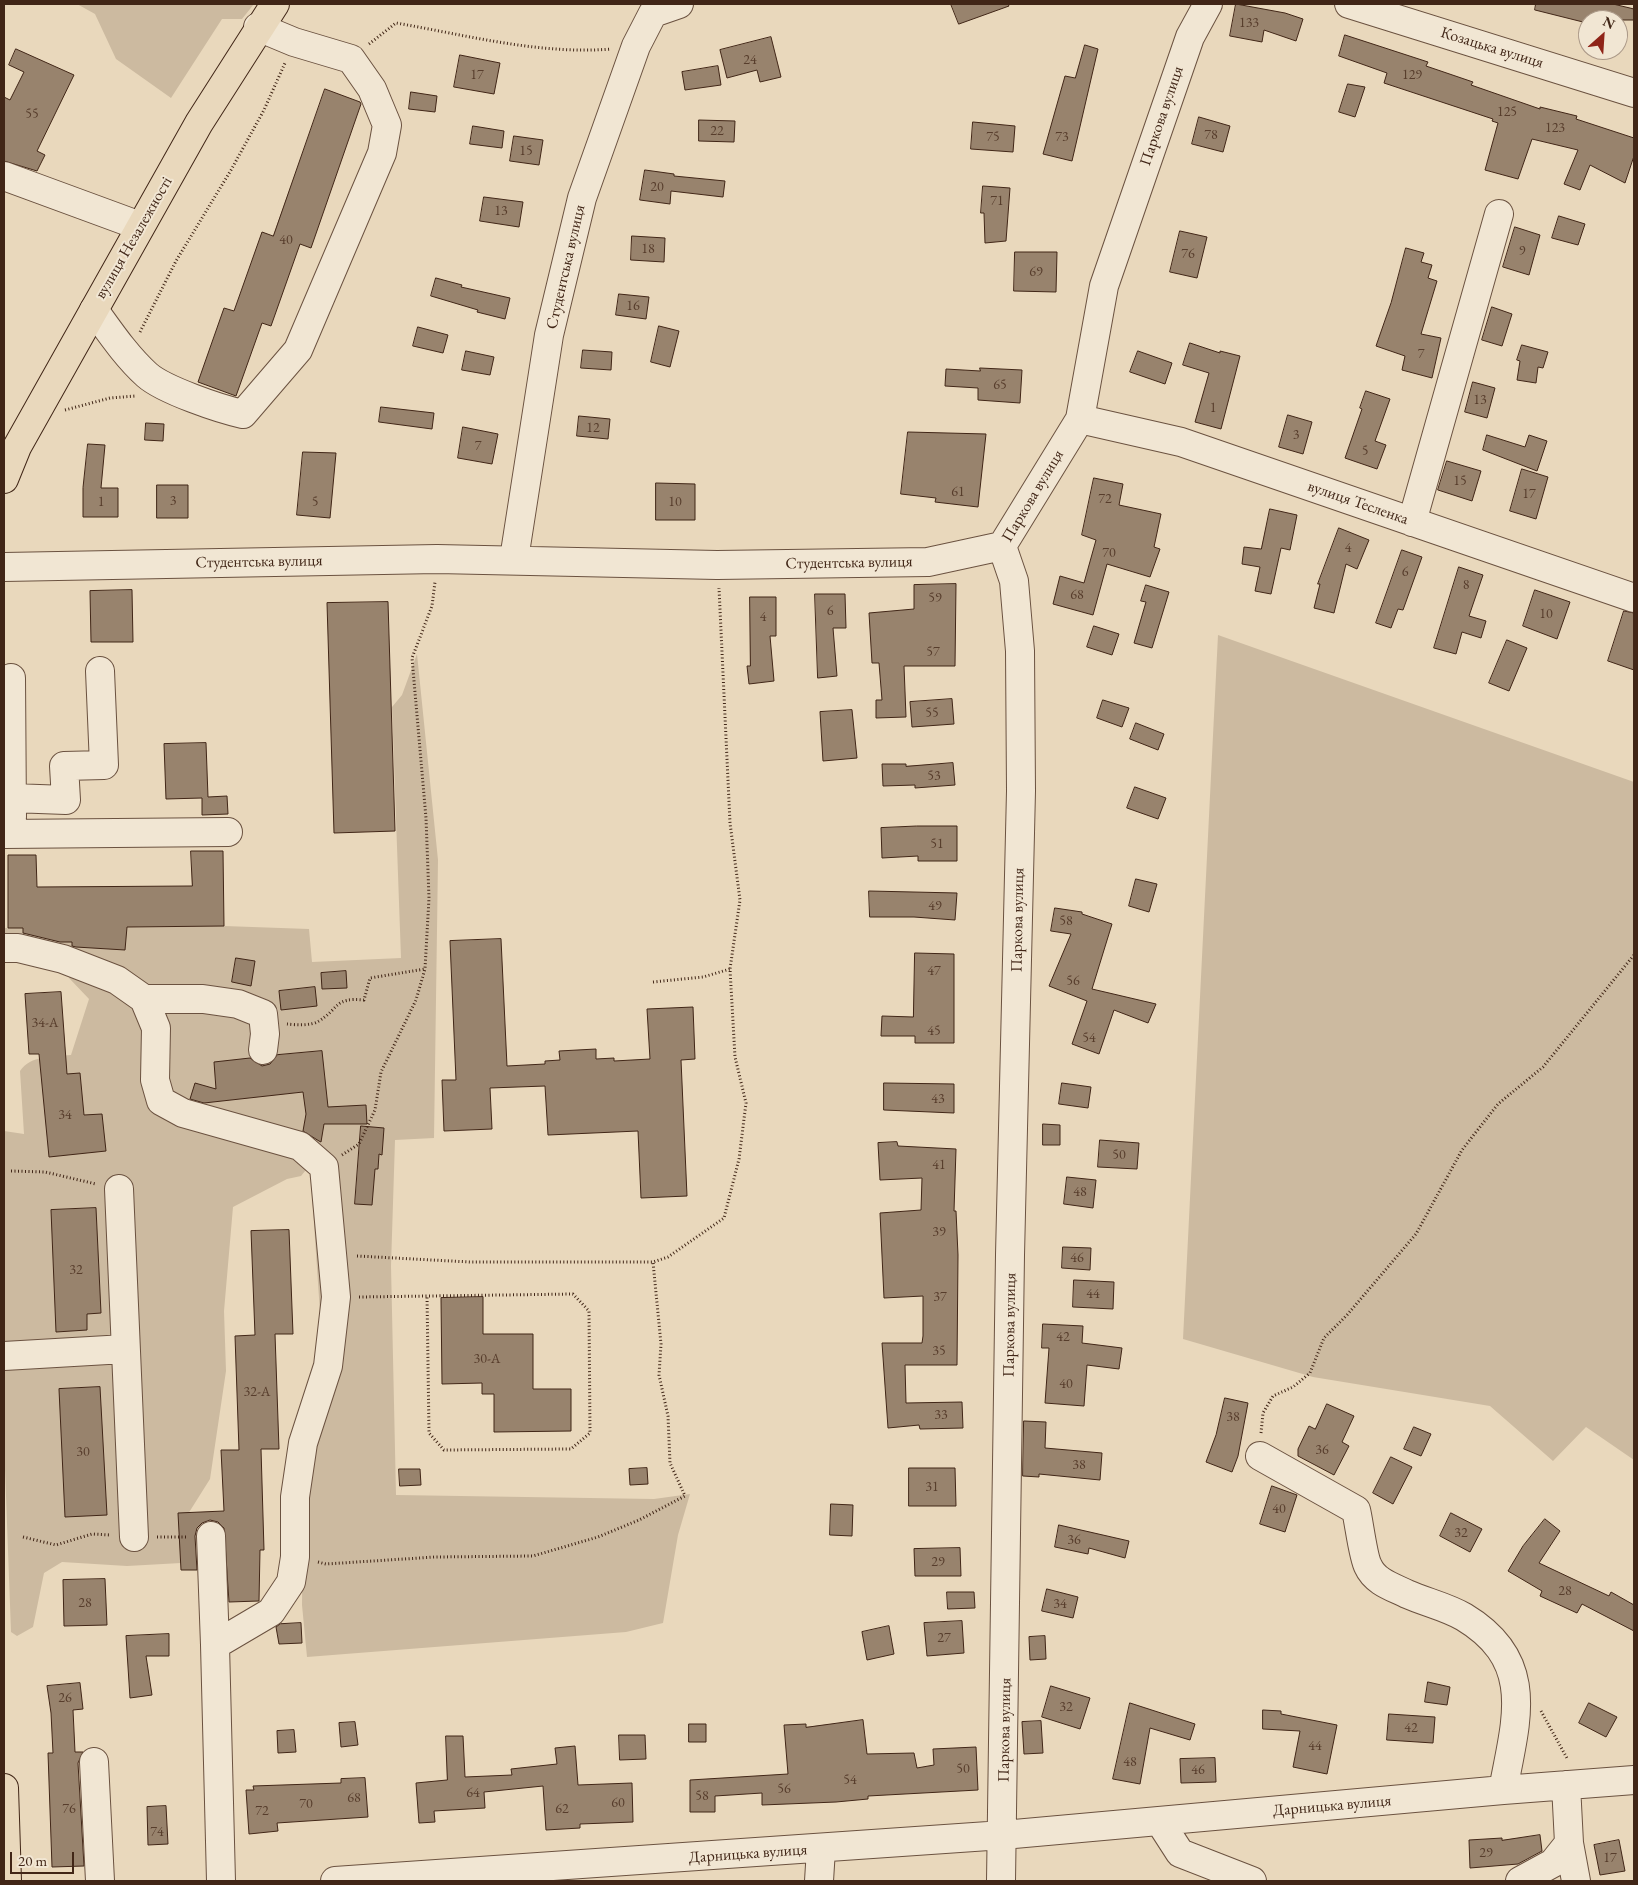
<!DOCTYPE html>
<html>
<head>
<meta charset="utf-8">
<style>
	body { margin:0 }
	#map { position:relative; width:1638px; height:1885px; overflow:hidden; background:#e9d8bc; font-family:"EB Garamond",serif }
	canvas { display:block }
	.frame { position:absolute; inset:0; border:5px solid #412617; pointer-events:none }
	.north { position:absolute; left:1578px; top:10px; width:50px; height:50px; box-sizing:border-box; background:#f1e6d3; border:1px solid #ab9988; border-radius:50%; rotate:26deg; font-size:14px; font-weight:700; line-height:20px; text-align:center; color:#412617 }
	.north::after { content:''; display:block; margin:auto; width:18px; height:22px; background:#8f2418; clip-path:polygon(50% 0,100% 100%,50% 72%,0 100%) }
	.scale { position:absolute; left:10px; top:1852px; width:64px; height:22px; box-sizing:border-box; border:2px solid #412617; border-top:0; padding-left:6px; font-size:15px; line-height:18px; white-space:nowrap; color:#412617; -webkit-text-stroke:4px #f1e6d3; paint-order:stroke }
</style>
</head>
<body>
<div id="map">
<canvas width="1638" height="1885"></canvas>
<div class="frame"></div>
<div class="north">N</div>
<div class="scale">20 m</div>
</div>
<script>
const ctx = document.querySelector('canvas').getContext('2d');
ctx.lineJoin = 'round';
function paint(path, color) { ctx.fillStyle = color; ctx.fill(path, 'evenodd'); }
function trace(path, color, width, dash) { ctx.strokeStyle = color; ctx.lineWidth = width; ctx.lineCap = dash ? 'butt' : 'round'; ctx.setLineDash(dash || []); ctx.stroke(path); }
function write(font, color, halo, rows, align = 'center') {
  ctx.font = font + ' "EB Garamond",serif'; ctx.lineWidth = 4; ctx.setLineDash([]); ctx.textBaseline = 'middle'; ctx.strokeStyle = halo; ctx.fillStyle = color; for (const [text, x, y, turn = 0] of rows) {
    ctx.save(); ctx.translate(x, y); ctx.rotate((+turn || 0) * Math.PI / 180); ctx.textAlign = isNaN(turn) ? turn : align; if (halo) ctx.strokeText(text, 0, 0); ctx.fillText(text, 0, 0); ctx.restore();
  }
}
paint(new Path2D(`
	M77 4H254L242 19H222L171 98 116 59 95 14Z
	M1218 635 1634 782V1460L1586 1427 1553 1461 1490 1406 1313 1377 1183 1339Z
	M417 654 438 860 434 1138 395 1140 391 1266 396 1495 654 1499 690 1494 678 1535 663 1623 626 1632 307 1657 302 1605 303 1508 321 1327 310 1165 301 1176 287 1179 233 1207 224 1311 226 1371 210 1479 188 1514 181 1563 127 1566 62 1562 44 1573 33 1627 17 1636 11 1632 4 1442V1131L24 1134 20 1071C31 1055 52 1057 71 1055L89 999 69 978 71 971 4 937V928L224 926 309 929 312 962 401 958 392 707 402 695Z`), '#ccbaa0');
const building = new Path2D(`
	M951 4H1008L1009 6 959 24Z
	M1236 4 1285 13 1303 19 1296 41 1264 30 1262 42 1230 36Z
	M1536 4H1613L1634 9V20H1587V23L1535 10Z
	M1345 35 1428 62 1426 66 1473 82 1471 85 1540 109V107L1577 116 1576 119 1634 138V156L1625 183 1590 165 1580 190 1564 184 1578 150 1532 139 1518 179 1485 170 1498 123 1492 121 1493 119 1384 83 1387 73 1339 56Z
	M771 37 781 77 760 82 757 70 727 78 720 50Z
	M1085 45 1098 49 1072 161 1043 154 1065 76 1075 78Z
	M16 49 74 75 37 151 45 155 37 171 4 161V97L10 100 24 72 9 65Z
	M460 55 500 63 494 94 454 87Z
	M718 66 721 85 685 90 682 72Z
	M1348 84 1365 87 1355 117 1339 112Z
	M325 89 360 102 361 104 311 248 300 244 271 326 262 323 236 396 198 382 224 308 234 311 262 232 273 236Z
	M411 92 437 96 435 112 409 109Z
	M1199 117 1230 126 1223 152 1192 144Z
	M699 120 735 121 734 142 699 141Z
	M973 122 1015 126 1013 152 971 149Z
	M473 126 504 131 502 148 470 144Z
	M514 136 543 140 539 165 510 161Z
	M645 170 674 174V176L725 181 723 197 671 191 670 204 640 200Z
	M983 186 1010 188 1006 241 985 243 984 213H981Z
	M484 197 523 202 519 227 480 221Z
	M1559 216 1585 224 1578 245 1552 238Z
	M1515 227 1540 235 1529 275 1503 267Z
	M1180 231 1207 237 1197 278 1170 272Z
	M632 236 665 238 664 262 631 260Z
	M1406 248 1424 253 1421 262 1432 265 1428 278 1437 281 1421 334 1441 338 1432 378 1402 370 1405 356 1376 346 1391 303Z
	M1015 252H1057L1056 292 1014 291Z
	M436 278 462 285 461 287 510 298 505 319 477 312 478 310 431 296Z
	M619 294 649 297 646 319 616 315Z
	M1492 307 1512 314 1502 346 1482 340Z
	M659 326 679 331 670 367 651 362Z
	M418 327 448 335 443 353 413 346Z
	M1190 343 1220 353V351L1240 356 1221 429 1195 422 1209 373 1183 365Z
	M1522 345 1548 352 1543 368 1538 367 1536 383 1517 380 1520 361 1517 360Z
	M583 350 612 352 611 370 581 368Z
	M466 351 494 357 490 375 462 370Z
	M1138 351 1172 363 1165 384 1130 372Z
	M980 368 1022 370 1020 403 978 400V388L945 386 946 369 980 371Z
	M1473 382 1495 388 1487 418 1465 412Z
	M1366 391 1390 399 1375 441 1386 445 1377 469 1345 458 1362 409 1360 408Z
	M381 407 434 413 432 429 379 422Z
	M1288 415 1312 422 1303 454 1279 447Z
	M579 416 610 419 608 439 577 436Z
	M146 423 164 424 163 441 145 440Z
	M463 427 498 434 492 464 458 458Z
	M908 432 986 434 978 507 935 502 936 498 901 494Z
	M1487 435 1525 447 1529 435 1547 441 1537 471 1483 450Z
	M88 444 105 445 101 488H118V517H83V488Z
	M303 452 336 453 330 518 297 515Z
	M1447 461 1481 471 1472 501 1438 490Z
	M1522 469 1548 477 1536 519 1510 511Z
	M1094 478 1123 484 1119 505 1161 514 1154 547 1160 549 1150 577 1107 564 1093 615 1053 604 1060 576 1084 583 1096 540 1082 535Z
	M656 483 695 484V520H656Z
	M157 485H188V518H157Z
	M1270 509 1297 515 1290 550 1281 548 1271 594 1255 591 1260 567 1242 564 1244 547 1261 549Z
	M1339 528 1369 540 1357 569 1346 564 1334 613 1314 608 1320 584H1318Z
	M1402 550 1422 557 1403 610 1398 609 1391 628 1376 623Z
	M1459 567 1483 575 1469 616 1486 621 1481 638 1462 632 1456 654 1434 648Z
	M956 584 955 666H904L906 717 876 718V700H882L879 663H872L869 613 914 609V585Z
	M1146 585 1169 592 1152 648 1134 643 1146 602 1141 601Z
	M132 590 133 642H91L90 591Z
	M1535 590 1570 602 1557 639 1523 626Z
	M815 594H845L846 628H833L837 676 818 678Z
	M750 597H776V636H770L774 681 749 684 747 666H750Z
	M388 602 395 831 334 833 327 603Z
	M1624 611 1634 613V670L1608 661Z
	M1094 626 1119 634 1112 655 1087 647Z
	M1507 640 1527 648 1509 691 1489 683Z
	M952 699 954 724 912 727 910 702Z
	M1103 700 1129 708 1122 727 1097 718Z
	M852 710 857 758 823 761 820 712Z
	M1136 723 1164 734 1158 750 1130 739Z
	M206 743 208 797 227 796 228 814 202 815V798L166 799 164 744Z
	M953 763 955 785 915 788V785L883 786 882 764H906V766Z
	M1135 787 1166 798 1158 819 1127 808Z
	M917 826H957V861H918V856L882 858 881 828Z
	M191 851H223L224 926 127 927 125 950 76 947 72 946V942H60L23 933V928H8V855H36L37 887 192 886Z
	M1136 879 1157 884 1149 912 1129 906Z
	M869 891 957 893 955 920 914 917H870Z
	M1055 908 1082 912V914L1112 924 1092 989 1156 1004 1148 1023 1114 1010 1099 1054 1072 1044 1087 1001 1049 986 1071 934 1051 931Z
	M501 939 507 1066 545 1064V1061L560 1060 559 1051 596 1049V1059L614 1058V1061L650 1059 647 1009 693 1007 695 1059 681 1060 687 1196 641 1198 638 1131 548 1135 545 1086 490 1088 492 1129 444 1131 442 1080H456L450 941Z
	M915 953 954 954V1043H915V1036H881L882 1016 913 1017Z
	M236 958 255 961 251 986 232 982Z
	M346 971 347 988 322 989 321 973Z
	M315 987 317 1006 281 1010 279 991Z
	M61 992 67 1074 80 1073 84 1115 102 1114 106 1151 49 1157 39 1054H29L25 994Z
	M322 1051 328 1107 366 1105 367 1124H324L321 1142 319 1141 303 1131 306 1114 303 1092 204 1103 190 1099 195 1083 216 1089 214 1062 250 1058 262 1066 270 1064 277 1055Z
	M884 1083 954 1084V1113L884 1110Z
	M1062 1083 1091 1087 1088 1108 1059 1104Z
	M1043 1124 1060 1125V1145H1043Z
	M361 1126 384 1128 382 1155 379 1154 378 1169H375L372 1205 355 1204Z
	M1100 1140 1139 1143 1137 1169 1098 1167Z
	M897 1142 898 1146 956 1149 954 1211H956L958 1255 957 1365H905L906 1403 962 1402 963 1428 920 1429 919 1425 888 1428 882 1343H922L923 1336V1296L884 1298 880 1213 921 1210 922 1178 880 1180 878 1143Z
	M1067 1177 1096 1180 1093 1208 1064 1204Z
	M96 1208 101 1313 87 1314V1330L56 1332 51 1210Z
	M289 1230 293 1334H275L279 1449H261L264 1550H260L259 1601 229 1602 224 1528 218 1522 210 1520 202 1523 197 1528 195 1536 197 1570H181L178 1513 224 1511 221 1450H239L235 1336 255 1335 251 1231Z
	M1063 1247 1091 1248 1090 1270 1062 1268Z
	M1074 1280 1114 1282 1113 1309 1073 1307Z
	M483 1297V1334H533V1389H571V1431L494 1432V1394H482V1383L442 1384 441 1298Z
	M1043 1324 1083 1326 1082 1343 1122 1348 1119 1369 1087 1365 1084 1406 1045 1403 1049 1348H1042Z
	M100 1387 107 1515 65 1517 59 1389Z
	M1225 1398 1248 1403 1238 1456 1232 1472 1206 1462 1216 1435Z
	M1327 1404 1354 1416 1342 1442 1349 1446 1334 1475 1298 1456V1449L1309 1426 1315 1429Z
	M1024 1421 1046 1422 1045 1448 1102 1453 1100 1480 1039 1474V1477L1023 1476Z
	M1414 1427 1431 1434 1421 1456 1404 1449Z
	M1391 1457 1412 1467 1393 1504 1373 1493Z
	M647 1468 648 1484 630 1485 629 1469Z
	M909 1468H955L956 1506H909Z
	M399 1469H420L421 1485 400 1486Z
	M1272 1486 1297 1495 1285 1532 1260 1524Z
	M831 1504 853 1505 852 1536 830 1535Z
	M1451 1513 1482 1529 1470 1552 1440 1536Z
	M1545 1519 1560 1531 1539 1563 1609 1596 1611 1592 1634 1605V1631L1582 1604 1577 1613 1540 1596 1542 1591 1508 1571 1523 1546Z
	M1059 1525 1129 1541 1125 1558 1089 1548 1088 1554 1055 1547Z
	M960 1548 961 1576H915L914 1549Z
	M105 1579 107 1625 64 1626 63 1580Z
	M1047 1589 1078 1597 1073 1618 1042 1611Z
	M947 1592H974L975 1608 948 1609Z
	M962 1621 964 1653 927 1656 924 1623Z
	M301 1623 302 1643 279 1644 276 1627 280 1624Z
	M889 1626 894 1654 867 1660 862 1632Z
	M169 1634V1656H146L152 1695 130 1698 126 1636Z
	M1045 1636 1046 1659 1030 1660 1029 1637Z
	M1428 1682 1450 1687 1447 1705 1425 1702Z
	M80 1683 83 1709 73 1710 75 1752H83L78 1763 84 1866 52 1867 48 1753H53L51 1713 47 1686Z
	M1051 1686 1090 1698 1080 1729 1042 1717Z
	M1130 1703 1195 1724 1190 1740 1150 1728 1140 1784 1113 1779Z
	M1589 1703 1617 1717 1606 1737 1579 1723Z
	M1263 1710 1281 1711V1714L1337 1725 1327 1774 1293 1767 1300 1731 1263 1729Z
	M1389 1714 1435 1717 1433 1743 1387 1740Z
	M863 1720 867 1754 914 1753 917 1768 934 1765 933 1749 976 1747 978 1790 868 1796V1799L836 1802 762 1805V1793L715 1796V1812H690V1780L788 1774 784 1725 806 1724V1727Z
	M1041 1721 1043 1753 1024 1754 1022 1722Z
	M355 1722 358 1745 341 1747 339 1723Z
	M689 1724H706V1742H689Z
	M294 1730 296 1752 278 1753 277 1731Z
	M619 1735H645L646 1759 620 1760Z
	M446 1736H463L465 1777 512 1775 511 1769 557 1764 555 1748 575 1746 578 1785 632 1783 633 1822 580 1824V1828L546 1830 543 1786 484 1792 485 1808 434 1811 435 1822 419 1823 416 1783 447 1780Z
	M1215 1758 1216 1782 1181 1783 1180 1759Z
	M365 1778 368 1817 277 1823 278 1831 249 1834 246 1790H254L253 1786 341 1783V1779Z
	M166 1806 168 1844 148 1845 147 1807Z
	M1540 1835 1542 1851 1518 1864 1470 1868 1469 1840 1502 1838V1840Z
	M1619 1840 1625 1871 1600 1875 1594 1845Z`);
paint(building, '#98836d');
trace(building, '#412617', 1);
const minor = new Path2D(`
	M1349 4 1634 93
	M4 176 140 226
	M94 310C110 332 126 356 147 375 164 390 220 409 243 414L298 350 382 153 387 125 372 89 351 59 294 42 258 27
	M1080 419 1181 442 1634 598
	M1412 522 1499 214
	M1002 546 1080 419 1104 286 1190 37 1208 4
	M514 559 549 335 582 198 636 46 653 13 679 4
	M4 567 437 559 717 565 928 562 1002 546
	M11 678 12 817
	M12 798 66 800 64 766 104 765 100 671
	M4 834 228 832
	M4 948H18L63 959 117 980 144 999 156 1028 155 1080 161 1101 183 1113 300 1146 324 1167 336 1297 328 1366 303 1443 295 1497V1557L291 1582 271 1612 215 1645 221 1881
	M144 999H203L238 1004 263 1014 265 1034 263 1050
	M119 1189 134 1537
	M4 1356 125 1349
	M1260 1456 1356 1510C1359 1522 1363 1557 1368 1566 1375 1582 1393 1587 1407 1594 1425 1602 1447 1607 1464 1617 1537 1661 1516 1720 1503 1790
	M211 1536 215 1645
	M94 1762 100 1881
	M1566 1785 1569 1843 1576 1881
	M1160 1822 1180 1853 1252 1881
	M335 1881 1003 1835 1503 1790 1634 1780
	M819 1881 821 1849
	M1001 1881 1010 1255 1021 791 1020 651 1014 581 1002 546
	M1520 1881 1553 1863 1569 1843`);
const major = new Path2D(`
	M4 479 17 447 199 123 275 4
	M4 1788 7 1881`);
trace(minor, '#6b5240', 30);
trace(major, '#412617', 30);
trace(new Path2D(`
	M369 44 396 23C466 35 540 55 611 49
	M140 332 176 261 231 170 264 110 285 63
	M65 410 110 398 135 396
	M653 982 703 977 730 969
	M287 1024C296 1025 311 1026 319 1021 339 1009 334 997 364 1000L370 978 425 969
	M342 1155 359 1144 375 1110 381 1072 416 1000 425 969 429 898 426 818 412 658 432 606 435 582
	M11 1171 45 1172 96 1184
	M357 1256 470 1262H653
	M359 1297 573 1294 589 1311 590 1433 571 1449 444 1450 429 1433 427 1295
	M1261 1433 1263 1413 1273 1396 1293 1387 1310 1373 1324 1338 1347 1315 1416 1234 1462 1150 1498 1104 1543 1067 1634 955
	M23 1537 56 1545 92 1534 111 1535
	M157 1537H188
	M318 1562 326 1564 435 1557 533 1556 598 1537 639 1520 685 1496 670 1463 668 1416 659 1375 661 1344 653 1262 668 1257 724 1218 739 1159 746 1103 735 1057 730 969 740 900 730 823 719 588
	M1541 1711 1568 1760`), '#412617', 3, [1, 2.5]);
trace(minor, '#f1e6d3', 28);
trace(major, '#e9d8bc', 28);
write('14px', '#573d2c', null, [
	["133",1249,23],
	["24",750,60],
	["17",477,75],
	["129",1412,75],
	["125",1507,112],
	["55",32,114],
	["123",1555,128],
	["22",717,131],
	["78",1211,135],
	["75",993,137],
	["73",1062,137],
	["15",526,151],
	["20",657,187],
	["71",997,201],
	["13",501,211],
	["40",286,240],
	["18",648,249],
	["9",1522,251],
	["76",1188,254],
	["69",1036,272],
	["16",633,306],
	["7",1421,354],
	["65",1000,385],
	["13",1480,400],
	["1",1213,408],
	["12",593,428],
	["3",1296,435],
	["7",478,446],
	["5",1365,451],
	["15",1460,481],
	["61",958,492],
	["17",1529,494],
	["72",1105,499],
	["3",173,501],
	["1",101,502],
	["5",315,502],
	["10",675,502],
	["4",1348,548],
	["70",1109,553],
	["6",1405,572],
	["8",1466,585],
	["68",1077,595],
	["59",935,598],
	["6",830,611],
	["10",1546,614],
	["4",763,617],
	["57",933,652],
	["55",932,713],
	["53",934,776],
	["51",937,844],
	["49",935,906],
	["58",1066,921],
	["47",934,971],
	["56",1073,981],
	["34-А",45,1023],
	["45",934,1031],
	["54",1089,1038],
	["43",938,1099],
	["34",65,1115],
	["50",1119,1155],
	["41",939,1165],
	["48",1080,1192],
	["39",939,1232],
	["46",1077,1258],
	["32",76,1270],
	["44",1093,1294],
	["37",940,1297],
	["42",1063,1337],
	["35",939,1351],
	["30-А",487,1359],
	["40",1066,1384],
	["32-А",257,1392],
	["33",941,1415],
	["38",1233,1417],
	["36",1322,1450],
	["30",83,1452],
	["38",1079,1465],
	["31",932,1487],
	["40",1279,1509],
	["32",1461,1533],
	["36",1074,1540],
	["29",938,1562],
	["28",1565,1591],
	["28",85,1603],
	["34",1060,1604],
	["27",944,1638],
	["26",65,1698],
	["32",1066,1707],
	["42",1411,1728],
	["44",1315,1746],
	["48",1130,1762],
	["50",963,1769],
	["46",1198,1770],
	["54",850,1780],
	["56",784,1789],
	["64",473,1793],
	["58",702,1796],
	["68",354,1798],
	["60",618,1803],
	["70",306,1804],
	["76",69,1809],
	["62",562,1809],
	["72",262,1811],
	["74",157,1832],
	["29",1486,1853],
	["17",1610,1858]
]);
write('16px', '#412617', '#f1e6d3', [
	["Козацька вулиця",1492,48,17],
	["Паркова вулиця",1162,116,-71],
	["вулиця Незалежності",134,238,-60],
	["Студентська вулиця",566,267,-77],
	["Паркова вулиця",1033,496,-59],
	["вулиця Тесленка",1358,503,19],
	["Студентська вулиця",259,562,-1],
	["Студентська вулиця",849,563,-1],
	["Паркова вулиця",1018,920,-89],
	["Паркова вулиця",1010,1325,-89],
	["Паркова вулиця",1005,1730,-89],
	["Дарницька вулиця",1332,1806,-5],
	["Дарницька вулиця",748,1854,-4]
]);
</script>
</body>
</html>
